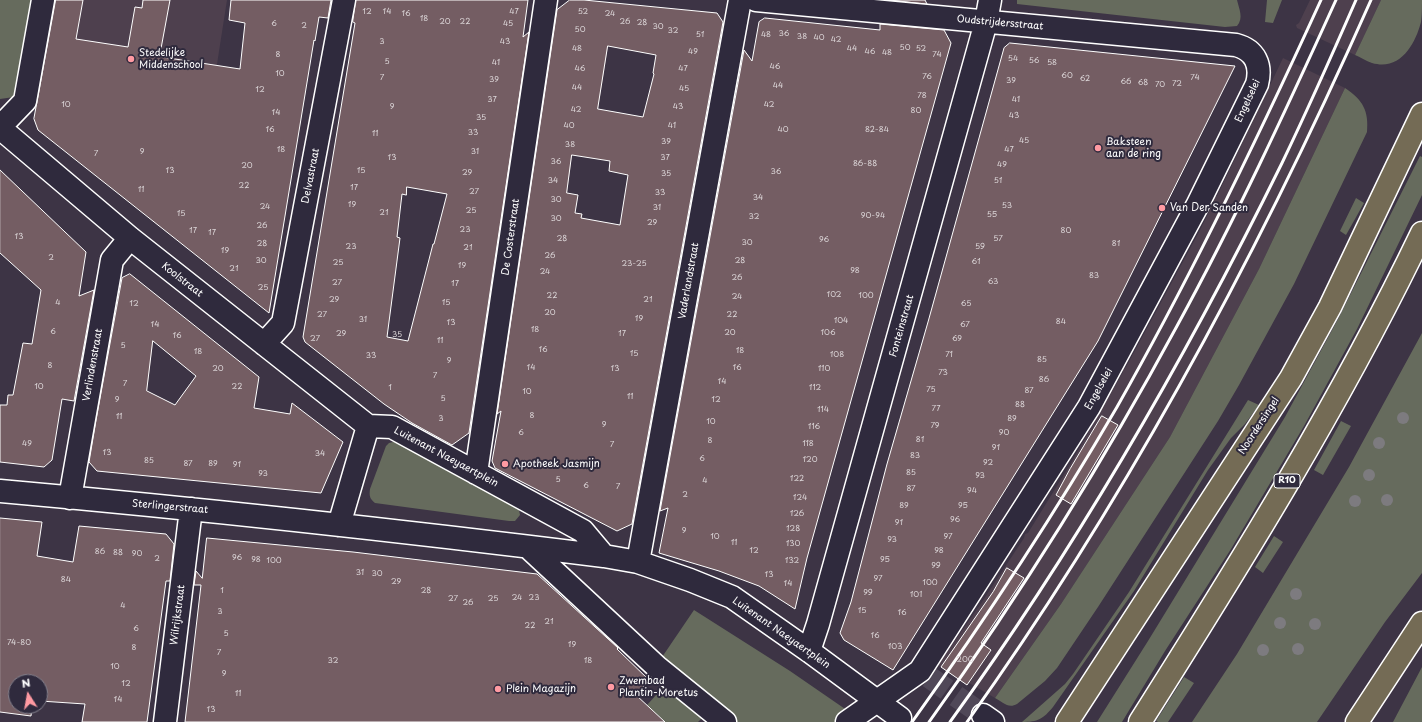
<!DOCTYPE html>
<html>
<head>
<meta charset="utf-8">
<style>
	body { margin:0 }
	#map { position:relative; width:1422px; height:722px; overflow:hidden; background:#3d3445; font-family:"Playpen Sans",sans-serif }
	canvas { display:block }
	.north { position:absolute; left:8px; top:674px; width:40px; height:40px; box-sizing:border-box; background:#2f2a3d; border:1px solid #827f8b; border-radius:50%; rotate:349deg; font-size:11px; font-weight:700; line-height:16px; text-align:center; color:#fff }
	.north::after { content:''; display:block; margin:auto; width:14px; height:18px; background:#ff9aa2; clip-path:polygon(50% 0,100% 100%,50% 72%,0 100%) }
</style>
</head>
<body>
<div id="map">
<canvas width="1422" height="722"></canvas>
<div class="north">N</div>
</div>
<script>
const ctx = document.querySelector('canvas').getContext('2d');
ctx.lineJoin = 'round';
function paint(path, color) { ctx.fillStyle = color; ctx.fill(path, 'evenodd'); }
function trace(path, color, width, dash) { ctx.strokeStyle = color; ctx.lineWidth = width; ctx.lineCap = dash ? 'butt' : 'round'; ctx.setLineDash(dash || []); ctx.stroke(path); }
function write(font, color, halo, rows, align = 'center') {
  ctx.font = font + ' "Playpen Sans",sans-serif'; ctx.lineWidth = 4; ctx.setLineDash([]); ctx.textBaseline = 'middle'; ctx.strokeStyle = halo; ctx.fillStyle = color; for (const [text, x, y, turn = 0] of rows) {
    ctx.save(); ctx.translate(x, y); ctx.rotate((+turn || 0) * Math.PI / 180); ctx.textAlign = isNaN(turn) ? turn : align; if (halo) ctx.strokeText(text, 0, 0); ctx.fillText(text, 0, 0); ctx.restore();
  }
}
paint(new Path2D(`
	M56 0H227L208 122 45 52Z
	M1310 0H1381L1355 55 1297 28 1296 25 1299 23Z
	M1283 58 1345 88 1259 269 1170 437 1061 604 995 698 938 665 982 602 1024 538 1025 534 1028 533 1068 468 1123 372V370L1126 367 1199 232 1214 202V197L1217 196Z`), '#4e404e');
paint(new Path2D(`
	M0 0H33L14 97 0 99Z
	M1017 0H1237C1239 9 1244 18 1237 26L1225 27 1017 4Z
	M1267 0H1282L1273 23 1265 22Z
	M1381 0H1422C1422 7 1422 16 1421 22 1415 45 1400 71 1372 63 1366 61 1360 57 1355 55Z
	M1345 88C1363 100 1369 111 1367 132L1294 284 1239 385 1218 421 1098 607 1057 668 1045 681 1017 704C1008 709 1003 702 995 698L1061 604 1170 437 1259 269Z
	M1420 156 1422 157V195L1357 329 1304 426 1231 549 1165 651 1122 722H1097L1148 641 1285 417 1338 319Z
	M1356 198 1364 203 1346 235 1340 231Z
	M1422 333V573L1385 622 1317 722H1192L1237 654 1349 467Z
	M1248 400 1259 405 1245 424 1231 438 1208 470 1134 591 1053 707C1043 719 1038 722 1022 722L1065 684 1073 674 1129 592Z
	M1341 421 1351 426 1323 475 1314 470Z
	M393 442H397L512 505 519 510 520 515 515 521H509L375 503C370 499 369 496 370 489L386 446 389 443Z
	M1274 536 1283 542 1263 573 1255 567Z
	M694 610 790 671 864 722H734L658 663Z
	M1422 667V722H1393Z
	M1184 677 1194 683 1168 722H1158L1156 721Z
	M668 682 704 716 698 722H665L647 705Z`), '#666b5d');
const building = new Path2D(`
	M56 0H83L76 39 128 47 135 7 142 8 143 0H170L160 54H162V57L240 69 245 23 229 20 231 0H331L328 18 319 17 315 41 314 40 269 313 38 130 34 119Z
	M356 0H528L523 37 529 32 469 433 452 445 412 423 384 404 305 342 303 337 355 23 353 22ZM407 187 447 194 434 244H433L408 341 387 337 400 238 397 237 402 194 406 195Z
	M570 0H584L717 13 723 22 632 524 617 531 495 468 492 461 501 411 497 414 557 10ZM608 46 656 55 653 73 654 74 643 117 598 109ZM572 155 610 161 609 171 628 175 620 225 581 218 582 214 575 213 578 195 567 193Z
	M890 0H925L927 4Z
	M765 18 880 30V24L944 30 951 43 807 558 795 609 759 586 719 571 659 553 668 508 660 511 744 50 752 61 759 22Z
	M1010 43 1235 66 1098 341 893 670 844 640 840 633 851 602 887 464 928 322 1004 48Z
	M0 170 86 252 79 296 94 290 74 401 62 399 52 460 44 467 0 462V405H7L8 395H13L23 343 32 344 41 290 0 253Z
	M130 274 259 377 254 408 290 414 292 403 343 442 321 493 97 471 89 462 96 420 122 278ZM153 341 196 376 175 405 147 391Z
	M1102 416 1118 425 1071 504 1056 495 1070 469Z
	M0 518 42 522 37 556 73 562 79 526 166 534 174 544 170 581H166L147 722H82L85 704 40 701V682H16V706H32L31 716 0 712Z
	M207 538 353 552 537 574 618 648 617 649 649 680 636 695 665 722H185L201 585H194L196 571 202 578Z
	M1007 568 1024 578 981 643 991 650 967 685 941 667 993 592Z`);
paint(building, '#745d63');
trace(building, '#fff', 1);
trace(new Path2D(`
	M929 677 983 715`), '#504858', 22, [22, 11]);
const minor = new Path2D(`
	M756 0 1236 45C1255 50 1262 65 1257 84L1197 206 1089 407 920 671 847 722
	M0 127 25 101 43 0
	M0 128 130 238 368 426
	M264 344 283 323 344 0
	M368 426 392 427 583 531 604 556
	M476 473 546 0
	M0 491C202 509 403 531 604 556L638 562 690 580 732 597 809 651 900 718
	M70 498 112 260 130 238
	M339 525 368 426
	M529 548 657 667 725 722
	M638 562 740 0
	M809 651 818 624 986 22 990 0
	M983 715 993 722
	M165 722 191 509`);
const major = new Path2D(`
	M1067 722 1291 378 1330 307 1422 114
	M1140 722C1240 564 1341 402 1422 233`);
const highway = new Path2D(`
	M1357 722 1422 623`);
trace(minor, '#fff', 25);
trace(major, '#fff', 25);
trace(highway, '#fff', 25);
trace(minor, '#2f2a3d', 22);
trace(major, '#746b55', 22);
trace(highway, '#746b55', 22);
trace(new Path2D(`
	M912 722C985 620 1054 515 1117 407 1192 275 1258 138 1321 0
	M929 722C1020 595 1103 463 1177 326 1235 220 1286 110 1336 0
	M950 722C1077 546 1186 358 1282 163 1308 109 1332 55 1356 0
	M967 722C1128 497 1259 253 1371 0`), '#fff', 3);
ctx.fillStyle = '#7d7b7f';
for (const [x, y] of [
	[1403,418],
	[1379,443],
	[1369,475],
	[1387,500],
	[1355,501],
	[1296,594],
	[1280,623],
	[1315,624],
	[1298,649],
	[1263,650]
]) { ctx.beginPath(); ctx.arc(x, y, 6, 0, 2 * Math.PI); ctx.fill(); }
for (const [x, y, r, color] of [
	[131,59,4,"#ff9aa2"],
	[1098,148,4,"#ff9aa2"],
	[1162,208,4,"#ff9aa2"],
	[505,464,4,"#ff9aa2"],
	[611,687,4,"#ff9aa2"],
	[498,689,4,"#ff9aa2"]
]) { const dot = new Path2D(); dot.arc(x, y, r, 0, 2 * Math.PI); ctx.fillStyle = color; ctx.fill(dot); trace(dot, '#2f2a3d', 1.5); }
write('8px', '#dcd6d8', null, [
	["12",367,12],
	["14",387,12],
	["47",514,12],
	["52",583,12],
	["16",406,14],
	["24",610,14],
	["18",424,19],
	["20",445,22],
	["22",465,22],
	["26",625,22],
	["28",642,23],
	["6",274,24],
	["45",508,24],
	["2",304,26],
	["30",658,27],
	["50",580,30],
	["32",673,31],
	["36",784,34],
	["51",700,35],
	["48",766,35],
	["38",802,37],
	["40",819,38],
	["42",836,40],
	["3",382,42],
	["43",505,42],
	["50",905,48],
	["48",577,49],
	["44",852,49],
	["52",921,49],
	["49",693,52],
	["46",870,52],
	["48",887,53],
	["8",278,55],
	["74",937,55],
	["54",1013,59],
	["56",1034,61],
	["5",387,62],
	["41",496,63],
	["58",1052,63],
	["46",775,67],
	["46",580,69],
	["47",683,69],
	["10",280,74],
	["60",1067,76],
	["76",927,77],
	["7",382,78],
	["74",1195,78],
	["62",1085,79],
	["39",494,80],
	["39",1011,81],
	["66",1126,82],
	["68",1143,83],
	["72",1177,84],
	["70",1160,85],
	["44",778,86],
	["44",577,88],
	["45",684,89],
	["12",260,90],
	["78",922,96],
	["37",492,100],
	["41",1016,100],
	["10",66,105],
	["42",769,105],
	["9",392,107],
	["43",678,107],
	["42",576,110],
	["80",916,111],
	["14",276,113],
	["43",1014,116],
	["35",481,118],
	["40",569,126],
	["41",672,126],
	["16",270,130],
	["40",783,130],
	["82-84",877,130],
	["33",473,133],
	["11",375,134],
	["45",1024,141],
	["39",666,142],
	["38",570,145],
	["18",281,150],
	["47",1009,150],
	["9",142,152],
	["31",475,152],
	["7",96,154],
	["13",392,158],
	["37",665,158],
	["36",556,162],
	["86-88",865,164],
	["49",1002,165],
	["20",247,166],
	["13",170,171],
	["15",361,171],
	["36",776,172],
	["29",467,173],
	["35",666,174],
	["34",553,181],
	["51",998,181],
	["22",244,186],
	["17",354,188],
	["11",141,190],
	["27",474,192],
	["33",660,193],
	["34",758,198],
	["30",556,200],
	["19",352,205],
	["53",1007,206],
	["24",265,207],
	["31",657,208],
	["25",471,211],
	["21",384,213],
	["15",181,214],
	["55",992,215],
	["90-94",873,216],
	["32",754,217],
	["30",556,219],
	["29",652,223],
	["26",262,226],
	["23",465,230],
	["17",193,231],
	["80",1066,231],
	["17",212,233],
	["13",19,237],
	["28",562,239],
	["57",998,239],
	["96",824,240],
	["30",747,243],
	["28",262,244],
	["81",1116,244],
	["23",351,247],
	["59",980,247],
	["21",468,248],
	["19",225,251],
	["26",550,256],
	["2",51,258],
	["30",261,261],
	["28",740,261],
	["61",976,262],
	["25",338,263],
	["23-25",634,264],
	["19",462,266],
	["21",234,269],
	["98",855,271],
	["24",545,272],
	["83",1094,276],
	["26",737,278],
	["63",993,282],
	["27",337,283],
	["17",455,284],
	["25",263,288],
	["102",834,295],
	["22",552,296],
	["100",866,296],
	["24",737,297],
	["29",334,300],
	["21",648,300],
	["4",58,303],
	["15",446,303],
	["12",134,304],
	["65",966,304],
	["20",550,313],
	["27",322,315],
	["22",732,315],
	["19",639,319],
	["31",363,320],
	["104",841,321],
	["84",1061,322],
	["13",451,323],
	["14",155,325],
	["67",965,325],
	["18",535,330],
	["6",53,332],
	["20",730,333],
	["106",828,333],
	["29",341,334],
	["17",622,334],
	["35",397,335],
	["16",177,336],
	["27",315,339],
	["69",957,339],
	["11",440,341],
	["5",123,346],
	["16",543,350],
	["18",740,351],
	["18",198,352],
	["15",634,354],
	["108",837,355],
	["71",949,355],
	["33",371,356],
	["85",1042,360],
	["9",449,361],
	["8",50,366],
	["14",531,368],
	["16",737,368],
	["20",218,369],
	["13",615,369],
	["110",824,369],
	["73",943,373],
	["7",435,376],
	["86",1044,380],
	["14",722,382],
	["7",125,384],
	["10",39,387],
	["22",237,387],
	["1",390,388],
	["112",815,388],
	["75",931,390],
	["87",1029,391],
	["10",527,392],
	["11",630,397],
	["5",443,399],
	["9",117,400],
	["12",716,400],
	["88",1020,405],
	["77",936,409],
	["114",823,410],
	["8",532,416],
	["11",119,417],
	["3",441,419],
	["89",1012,419],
	["10",711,422],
	["9",604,425],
	["79",935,426],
	["116",814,427],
	["6",521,433],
	["90",1004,433],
	["81",920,440],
	["8",710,441],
	["49",27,444],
	["118",808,444],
	["7",612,445],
	["91",996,448],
	["13",107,453],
	["34",320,454],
	["83",915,456],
	["6",702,459],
	["120",810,460],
	["85",149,461],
	["92",988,463],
	["87",188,464],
	["89",213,464],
	["91",237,465],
	["85",911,473],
	["93",263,474],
	["93",980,476],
	["122",797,479],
	["5",558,480],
	["4",705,481],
	["6",586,486],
	["7",618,487],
	["87",911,489],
	["94",972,491],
	["2",685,495],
	["124",800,498],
	["89",904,506],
	["95",963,506],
	["126",797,514],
	["96",955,520],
	["91",899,523],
	["128",793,529],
	["9",684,531],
	["10",715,537],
	["97",948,537],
	["93",892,540],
	["11",734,543],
	["130",793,544],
	["12",754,551],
	["98",939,551],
	["86",100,552],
	["88",118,553],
	["90",137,554],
	["96",237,558],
	["2",157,559],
	["98",256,560],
	["95",885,560],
	["100",274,561],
	["132",792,561],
	["99",936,566],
	["31",360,573],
	["30",377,574],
	["13",769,575],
	["97",878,579],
	["84",66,580],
	["29",396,582],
	["100",930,583],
	["14",788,584],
	["1",222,591],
	["28",426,591],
	["99",868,593],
	["101",916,595],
	["24",517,598],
	["23",534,598],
	["27",453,599],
	["25",493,599],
	["26",468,603],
	["4",123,606],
	["15",862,611],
	["3",220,612],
	["16",902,613],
	["21",549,622],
	["22",530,626],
	["6",136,629],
	["5",226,634],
	["16",875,636],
	["74-80",19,643],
	["19",572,645],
	["103",895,647],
	["8",134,648],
	["7",219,653],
	["200",965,660],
	["32",333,661],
	["18",588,661],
	["10",115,667],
	["9",224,674],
	["12",126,684],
	["11",238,694],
	["14",118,700],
	["13",211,710]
]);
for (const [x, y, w] of [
	[1287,481,26]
]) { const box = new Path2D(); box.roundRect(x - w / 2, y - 7, w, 14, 3); ctx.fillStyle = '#2f2a3d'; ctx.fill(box); trace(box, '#fff', 1); }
write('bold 9px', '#fff', null, [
	["R10",1287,481]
]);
write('10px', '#fff', '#2f2a3d', [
	["Oudstrijdersstraat",1000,23,5],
	["Engelselei",1248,101,-65],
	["Delvastraat",311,176,-79],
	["De Costerstraat",511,237,-82],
	["Koolstraat",182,280,38],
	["Vaderlandstraat",689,281,-80],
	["Fonteinstraat",902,326,-74],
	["Verlindenstraat",93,365,-80],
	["Engelselei",1099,389,-61],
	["Noordersingel",1259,426,-57],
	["Luitenant Naeyaertplein",446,457,28],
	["Sterlingerstraat",170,507,5],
	["Wilrijkstraat",178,615,-83],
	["Luitenant Naeyaertplein",781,633,35]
]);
write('10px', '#fff', '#2f2a3d', [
	["Stedelijke",139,53],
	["Middenschool",139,65],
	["Baksteen",1106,142],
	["aan de ring",1106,154],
	["Van Der Sanden",1170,208],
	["Apotheek Jasmijn",513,464],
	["Zwembad",619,681],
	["Plantin-Moretus",619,693],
	["Plein Magazijn",506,689]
], 'left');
</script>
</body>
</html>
